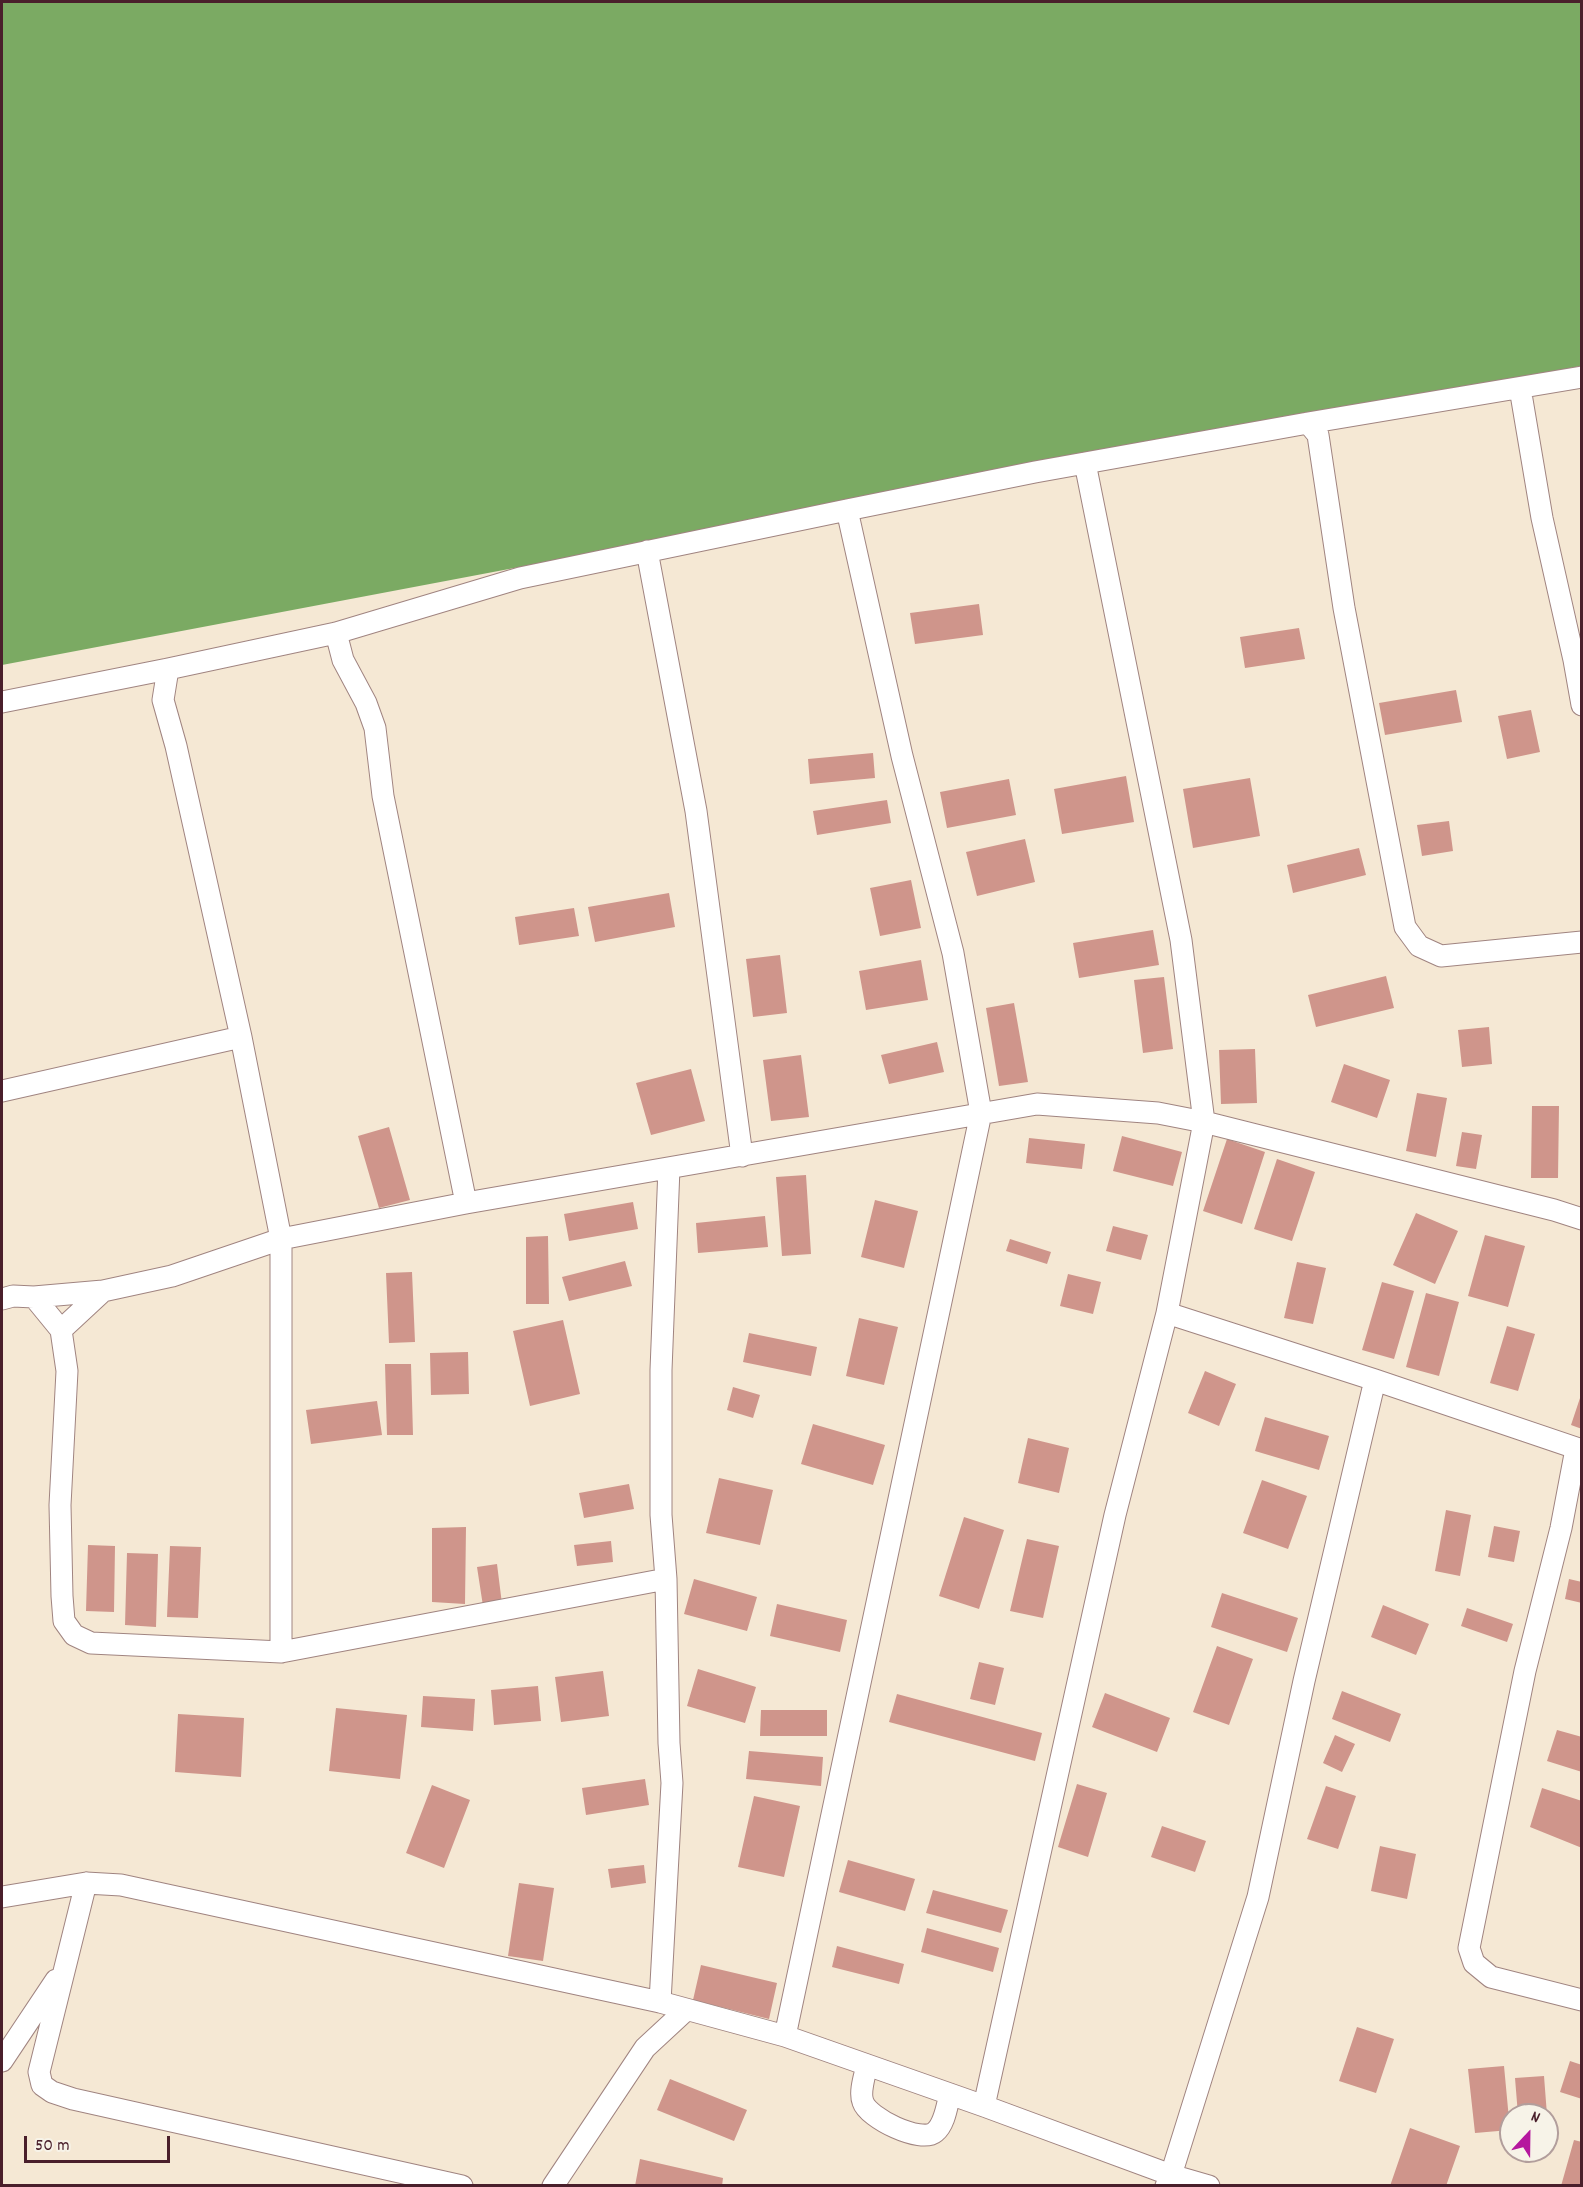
<!DOCTYPE html>
<html>
<head>
<meta charset="utf-8">
<style>
	body { margin:0 }
	#map { position:relative; width:1583px; height:2187px; overflow:hidden; background:#f5e8d4; font-family:Dekko,sans-serif }
	canvas { display:block }
	.frame { position:absolute; inset:0; border:3px solid #4a1f2b; pointer-events:none }
	.north { position:absolute; left:1499px; top:2103px; width:60px; height:60px; box-sizing:border-box; background:#f7f3e8; border:2px solid #b29e9c; border-radius:50%; rotate:22deg; font-size:16px; font-weight:700; line-height:24px; text-align:center; color:#4a1f2b }
	.north::after { content:''; display:block; margin:auto; width:21px; height:27px; background:#b5179e; clip-path:polygon(50% 0,100% 100%,50% 72%,0 100%) }
	.scale { position:absolute; left:24px; top:2136px; width:146px; height:27px; box-sizing:border-box; border:3px solid #4a1f2b; border-top:0; padding-left:8px; font-size:18px; line-height:21px; white-space:nowrap; color:#4a1f2b; -webkit-text-stroke:4px #f7f3e8; paint-order:stroke }
</style>
</head>
<body>
<div id="map">
<canvas width="1583" height="2187"></canvas>
<div class="frame"></div>
<div class="north">N</div>
<div class="scale">50 m</div>
</div>
<script>
const ctx = document.querySelector('canvas').getContext('2d');
ctx.lineJoin = 'round';
function paint(path, color) { ctx.fillStyle = color; ctx.fill(path, 'evenodd'); }
function trace(path, color, width, dash) { ctx.strokeStyle = color; ctx.lineWidth = width; ctx.lineCap = dash ? 'butt' : 'round'; ctx.setLineDash(dash || []); ctx.stroke(path); }
paint(new Path2D(`
	M2 2H1581V366L2 665Z`), '#7baa63');
paint(new Path2D(`
	M979 604 983 635 915 644 910 613Z
	M1299 628 1305 659 1245 668 1240 637Z
	M1456 690 1462 722 1385 735 1379 703Z
	M1531 710 1540 752 1507 759 1498 716Z
	M873 753 875 778 810 784 808 759Z
	M1126 776 1134 822 1062 834 1054 789Z
	M1250 778 1260 836 1193 848 1183 789Z
	M1009 779 1016 815 947 828 940 792Z
	M887 800 891 823 817 835 813 811Z
	M1449 821 1453 851 1422 856 1417 825Z
	M1025 839 1035 882 977 896 966 852Z
	M1359 848 1366 875 1293 893 1287 865Z
	M911 880 921 928 880 936 870 888Z
	M669 893 675 927 595 942 588 907Z
	M574 908 579 936 519 945 515 917Z
	M1153 930 1159 965 1079 978 1073 943Z
	M780 955 787 1013 753 1017 746 959Z
	M921 960 928 1000 866 1010 859 971Z
	M1386 976 1394 1008 1316 1027 1308 995Z
	M1164 977 1173 1049 1143 1053 1134 980Z
	M1014 1003 1028 1082 999 1086 986 1008Z
	M1489 1027 1492 1064 1462 1067 1458 1030Z
	M937 1042 944 1072 889 1084 881 1055Z
	M1255 1049 1257 1103 1221 1104 1219 1050Z
	M801 1055 809 1117 771 1121 763 1060Z
	M1344 1064 1390 1080 1377 1118 1331 1102Z
	M691 1069 705 1121 651 1135 636 1083Z
	M1417 1093 1447 1098 1436 1157 1406 1151Z
	M1532 1106H1559L1558 1178H1531Z
	M389 1127 410 1200 379 1208 358 1136Z
	M1462 1132 1482 1135 1476 1169 1456 1166Z
	M1122 1136 1182 1152 1173 1186 1113 1171Z
	M1029 1138 1085 1144 1082 1169 1026 1163Z
	M1227 1139 1265 1152 1242 1224 1203 1211Z
	M1277 1159 1315 1172 1292 1241 1254 1229Z
	M806 1175 811 1254 782 1256 776 1177Z
	M875 1200 918 1211 904 1268 861 1257Z
	M633 1202 638 1229 569 1241 564 1214Z
	M1416 1213 1458 1231 1435 1284 1393 1265Z
	M765 1216 768 1247 698 1253 696 1223Z
	M1113 1226 1148 1235 1141 1260 1106 1251Z
	M1485 1235 1525 1246 1508 1307 1468 1296Z
	M548 1236 549 1304H526V1237Z
	M1010 1239 1051 1252 1047 1264 1006 1251Z
	M625 1261 632 1286 569 1301 562 1277Z
	M1297 1262 1326 1268 1313 1324 1284 1318Z
	M412 1272 415 1342 389 1343 386 1273Z
	M1068 1274 1101 1282 1093 1314 1060 1306Z
	M1382 1282 1414 1291 1394 1359 1362 1350Z
	M1426 1293 1459 1302 1439 1376 1406 1367Z
	M859 1318 898 1327 884 1385 846 1376Z
	M563 1320 580 1394 530 1406 513 1331Z
	M1507 1326 1535 1334 1518 1391 1490 1383Z
	M749 1333 817 1347 811 1376 743 1362Z
	M468 1352 469 1394 431 1395 430 1353Z
	M385 1364H411L413 1435H387Z
	M1205 1371 1236 1384 1219 1426 1188 1413Z
	M733 1387 760 1395 753 1418 727 1410Z
	M1582 1392V1429L1571 1425Z
	M377 1401 382 1435 311 1444 306 1410Z
	M1265 1417 1329 1436 1319 1470 1255 1451Z
	M813 1424 885 1445 873 1485 801 1464Z
	M1028 1438 1069 1448 1059 1493 1018 1483Z
	M719 1478 773 1490 760 1545 706 1533Z
	M1262 1480 1307 1496 1288 1549 1243 1533Z
	M629 1484 634 1509 584 1518 579 1493Z
	M1446 1510 1471 1515 1460 1576 1435 1571Z
	M964 1517 1004 1530 979 1609 939 1596Z
	M1494 1526 1520 1531 1514 1562 1488 1557Z
	M466 1527 465 1604 432 1602V1528Z
	M1027 1539 1059 1546 1043 1618 1010 1611Z
	M611 1541 613 1562 577 1566 574 1545Z
	M88 1545 115 1546 114 1612 86 1611Z
	M170 1546 201 1547 198 1618 167 1617Z
	M127 1553 158 1554 156 1627 125 1625Z
	M497 1564 502 1604 483 1606 477 1567Z
	M694 1579 757 1597 747 1631 684 1614Z
	M1569 1579 1582 1582V1603L1565 1599Z
	M1222 1593 1298 1618 1287 1652 1211 1627Z
	M777 1604 847 1620 840 1652 770 1636Z
	M1383 1605 1429 1624 1416 1655 1371 1637Z
	M1467 1608 1513 1624 1507 1642 1461 1626Z
	M1217 1646 1253 1659 1229 1725 1193 1712Z
	M979 1662 1004 1668 995 1705 970 1699Z
	M698 1669 756 1687 745 1723 687 1706Z
	M603 1671 609 1716 561 1722 555 1677Z
	M538 1686 541 1721 494 1725 491 1690Z
	M1342 1691 1401 1714 1390 1742 1332 1719Z
	M1105 1693 1170 1718 1157 1752 1092 1727Z
	M897 1694 1042 1733 1035 1761 889 1722Z
	M423 1696 475 1699 473 1731 421 1727Z
	M336 1708 407 1715 400 1779 329 1771Z
	M761 1710H827V1736H760Z
	M178 1714 244 1718 241 1777 175 1772Z
	M1557 1730 1582 1737V1772L1547 1761Z
	M1335 1735 1355 1744 1342 1772 1323 1763Z
	M749 1751 823 1757 821 1786 746 1779Z
	M645 1779 649 1805 586 1815 582 1788Z
	M1077 1784 1107 1793 1088 1857 1058 1847Z
	M432 1785 470 1800 444 1868 406 1853Z
	M1326 1786 1356 1796 1338 1849 1307 1839Z
	M1542 1788 1582 1801V1848L1530 1827Z
	M754 1796 800 1806 784 1877 738 1867Z
	M1162 1826 1206 1841 1195 1872 1151 1857Z
	M1380 1846 1416 1854 1407 1899 1371 1891Z
	M848 1860 915 1879 905 1911 839 1892Z
	M644 1865 646 1883 611 1888 608 1869Z
	M519 1883 554 1888 543 1961 508 1956Z
	M933 1890 1008 1910 1001 1933 926 1913Z
	M927 1928 999 1948 993 1972 921 1952Z
	M837 1946 904 1964 899 1984 832 1967Z
	M701 1965 777 1983 769 2019 693 2000Z
	M1357 2027 1394 2039 1376 2093 1339 2081Z
	M1570 2061 1582 2065V2099L1560 2092Z
	M1504 2066 1510 2130 1475 2133 1468 2069Z
	M1544 2076 1547 2115H1518L1515 2078Z
	M670 2079 747 2110 734 2141 657 2110Z
	M1410 2128 1460 2146 1446 2186H1390Z
	M1574 2140 1582 2142V2186H1561Z
	M640 2159 723 2178 722 2186H635Z`), '#cf958b');
const minor = new Path2D(`
	M1520 388 1542 518 1574 660 1582 705
	M1308 423 1318 435 1344 608 1405 927 1419 946 1441 956 1582 942
	M1085 463 1181 940 1204 1122 1167 1313
	M647 551 696 811 742 1156
	M336 633 343 660 366 703 375 728 383 796 466 1203
	M168 669 163 700 176 746 241 1037 281 1239V1652
	M2 702 168 669 336 633 520 578 847 510 1035 472 1308 423 1582 377
	M2 1091 241 1037
	M34 1297 103 1291
	M2 1299 13 1296 34 1297 61 1330
	M1576 1449 1561 1528 1525 1671 1469 1948 1474 1963 1491 1977 1582 2000
	M666 1579 281 1652 91 1643 74 1635 64 1621 62 1596 60 1505 67 1371 61 1330 103 1291 172 1276 281 1239 466 1203 1037 1104 1158 1113 1204 1122 1554 1210 1582 1219
	M86 1883 39 2072 42 2085 52 2092 73 2099 462 2186
	M2 1897 86 1883 121 1885 660 2002 785 2036 984 2106 1171 2175 1209 2186
	M660 2002 672 1783 669 1743 666 1579 661 1515V1370L669 1168
	M785 2036 981 1113 953 953 902 756 847 510
	M2 2061 56 1980
	M867 2065C865 2075 859 2092 863 2102 868 2118 921 2144 935 2132 945 2124 947 2105 950 2094
	M984 2106 1115 1515 1167 1313 1375 1380 1582 1450
	M553 2186 645 2048 686 2010
	M1166 2186 1171 2175 1258 1897 1304 1681 1375 1380`);
trace(minor, '#a08480', 23);
trace(minor, '#fff', 21);
</script>
</body>
</html>
